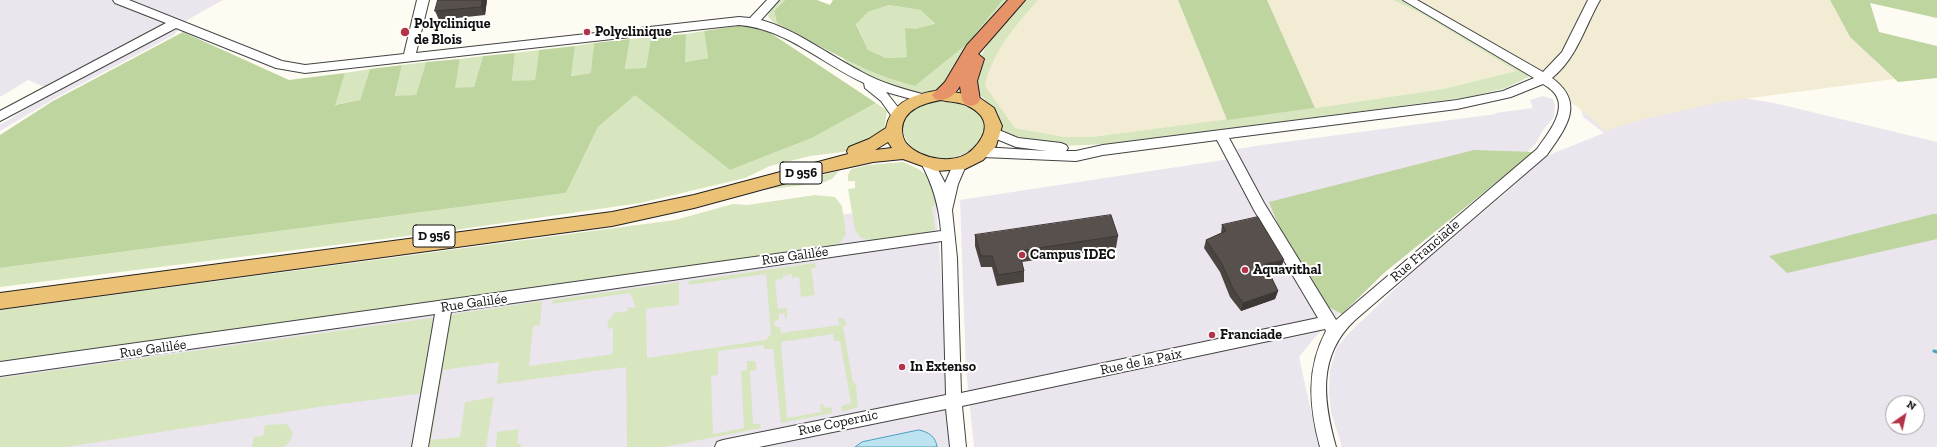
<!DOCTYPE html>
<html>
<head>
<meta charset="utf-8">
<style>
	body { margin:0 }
	#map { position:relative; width:1937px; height:447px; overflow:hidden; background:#fefbf3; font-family:"Zilla Slab",serif }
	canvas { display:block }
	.north { position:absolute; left:1885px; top:395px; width:40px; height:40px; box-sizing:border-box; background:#fff; border:1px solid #9f9f9f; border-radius:50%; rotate:34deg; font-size:11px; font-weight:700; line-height:16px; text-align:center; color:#101010 }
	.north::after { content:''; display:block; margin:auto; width:14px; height:18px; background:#b33449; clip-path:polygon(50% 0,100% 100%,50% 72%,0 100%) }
</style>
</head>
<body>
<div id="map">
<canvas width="1937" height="447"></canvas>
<div class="north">N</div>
</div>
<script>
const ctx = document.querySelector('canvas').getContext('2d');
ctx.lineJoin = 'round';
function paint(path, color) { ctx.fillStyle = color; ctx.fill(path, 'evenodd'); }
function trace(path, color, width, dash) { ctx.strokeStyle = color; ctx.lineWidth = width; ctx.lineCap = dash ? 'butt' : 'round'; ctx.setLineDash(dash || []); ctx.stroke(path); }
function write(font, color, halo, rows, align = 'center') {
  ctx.font = font + ' "Zilla Slab",serif'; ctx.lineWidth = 4; ctx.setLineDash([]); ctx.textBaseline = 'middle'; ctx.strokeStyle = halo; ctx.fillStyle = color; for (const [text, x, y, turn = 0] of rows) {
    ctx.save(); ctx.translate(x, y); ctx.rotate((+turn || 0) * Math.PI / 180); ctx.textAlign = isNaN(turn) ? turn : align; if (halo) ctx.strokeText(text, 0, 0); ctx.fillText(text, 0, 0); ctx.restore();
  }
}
paint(new Path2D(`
	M0 0H223L187 20 174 35 59 96 0 131V125L31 106 122 57 114 51 45 87 28 80 0 97Z
	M1708 92 1774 103 1937 142V447H1342L1331 412 1329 393 1330 370 1337 347 1348 334 1419 266 1508 191 1544 157 1604 133 1583 117 1581 107ZM1893 403H1917V427H1893Z
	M1543 96 1553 99 1555 105 1554 117 1543 130 1536 143 1522 158 1372 283 1316 336 1299 357 1319 447H974L966 369 960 200 1230 159 1240 156 1237 149 1262 145 1496 114 1495 113 1533 108 1530 100Z
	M936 202 953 447H0V328Z`), '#ebe5ed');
paint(new Path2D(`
	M1038 0H1178L1227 120 1091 137H1065L1015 128 984 86 988 70 996 53 1016 26Z
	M1267 0H1393L1424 15 1516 71 1443 89 1315 108Z
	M1409 0H1830L1850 37 1894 79 1721 102 1636 121 1606 131 1579 108 1564 98 1562 94Z`), '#f2ecd5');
paint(new Path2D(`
	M778 0H785L774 11 777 23 821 46C806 43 776 29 768 16L770 9Z
	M1003 0H1012L946 85 938 91 912 93 884 83 847 64 842 56 899 82 915 86 966 45Z
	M1023 0H1038C1016 26 992 51 985 86L1015 128 1065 137H1091L1315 108 1443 89 1516 71 1424 15 1393 0H1405L1527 73 1529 77 1506 88 1469 97 1111 144 1061 146 1025 141 1002 131 998 113 976 91C976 85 975 78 976 72 978 50 1009 17 1023 0Z
	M889 5 922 10 935 25 915 29 907 57 886 58 868 50 856 23 868 12Z
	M704 31 708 58 684 62 686 34Z
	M651 37 646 68 625 70 630 39Z
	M594 43 592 73 570 76 575 46Z
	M539 50 535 80 512 82 515 53Z
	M483 56 474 87 454 89 460 59Z
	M426 62 416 95 395 97 402 65Z
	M370 69 360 100 334 105 345 73Z
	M635 94 730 170 812 138 876 103 887 111 884 131 869 141 843 152 810 156 770 166 745 178 640 203 455 230 0 287V268L566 193 598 127Z
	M945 100C953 101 961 102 969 106 987 115 991 138 972 150 916 183 864 109 945 100Z
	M903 162C932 174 930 177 939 205H934L932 208 935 229 925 234 874 241 861 238 855 230 848 189 855 188V181H848V175L851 169 868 165Z
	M839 171 832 179 822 183 761 190Z
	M815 195 835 197 842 206 846 234 840 243 830 248 649 272 0 363V310L675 220 733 204 747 205Z
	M815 263 816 268H811L815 295 801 297 799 277 792 278V274L783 276V279L775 280 778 309 787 308V317L785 319 784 313 779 314V320L774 321 775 327H780L781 333 840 325 838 318H843L847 324 843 327 853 382 856 384 858 407 842 412 841 406 851 403 840 341H834L833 334 781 342 787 418 821 412 820 405 823 404 825 408 832 407V413L781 423 773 349H764L763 345 718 351V375L711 376 713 434 744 428 741 371 747 370V361H755L757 370 750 371 753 424H760L761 428 664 447H627L626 367 497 384 499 362 443 370 431 440 460 437 465 402 494 397 486 447H427L449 315 542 301 540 325 533 326 529 366 613 354V328L607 329 608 322 614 313 628 311 627 308 636 307 630 293 552 304 553 300 679 282V305L646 309 647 358 765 340 771 334 766 274 689 285 688 281Z
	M438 317 424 393 318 407 66 447H0V378Z
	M287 424 293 433 290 441 284 447H252L254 437 263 436 265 425Z
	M519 429 517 444H521V447H496L497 432Z`), '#d8e6bf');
paint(new Path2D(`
	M785 0H817L830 5 833 0H1003L966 45 915 86C871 76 818 45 777 23L774 11ZM889 5 921 10 935 24 915 29 905 28 907 57 886 58 868 50 856 24 868 12Z
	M1178 0H1267L1315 108 1227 120Z
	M1830 0H1937V18L1870 3 1879 32 1937 46V78L1898 82 1850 37Z
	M743 25 766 30 876 103 812 138 730 170 635 95 598 127 566 193 0 268V135L53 101 183 32 289 80 345 73 335 105 360 100 370 69 402 65 395 96 416 95 426 62 460 59 455 88 474 87 483 56 515 53 512 81 535 80 539 50 575 46 571 76 591 73 594 43 630 39 625 69 646 68 651 37 686 34 685 62 708 58 704 31Z
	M1474 150 1534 152 1385 272 1342 314 1321 303 1282 234 1269 202Z
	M1933 214H1937V239L1787 273 1769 256Z`), '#bed5a0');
const water = new Path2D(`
	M919 430C929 432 936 437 937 447H855L862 442Z`);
paint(water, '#bde3f1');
trace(water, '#4aa0c1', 1);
trace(new Path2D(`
	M1934 351 1937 352`), '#4aa0c1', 3);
const minor = new Path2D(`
	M113 0H129L282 61 305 65 404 54 417 0H429L416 53 739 17 750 18 767 0H779L761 20C797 30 827 54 860 71 881 83 903 89 926 95L928 98 926 101 922 102 886 92 904 115 903 118H893L881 101 865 88 864 83C822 64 787 29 739 25L305 73 276 68 176 28 0 121V111L166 23 115 3Z
	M1403 0H1417L1543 72 1562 52 1588 0H1600C1585 26 1577 58 1552 78 1586 103 1566 128 1547 155L1355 320C1317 356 1323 400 1336 447H1320C1309 406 1306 369 1326 331L1325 329 962 406 966 447H950L946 409 759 447H715L717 442 723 440 946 395 942 241 451 312 428 447H412L435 314 0 376V362L941 231C939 206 933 185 921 163L923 160H933L945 183 955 160H965L967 163 958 184 952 210 957 258 961 393 1318 318 1254 210 1217 140 1103 155 1076 161 983 157 978 155 976 152 978 149 983 147 1047 151 1016 147 989 136 988 133 989 130 994 128 1018 138 1061 143 1066 145 1068 148 1066 151H1076L1103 145 1457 100 1503 91 1534 78ZM1543 84C1548 87 1554 91 1557 97 1565 114 1546 136 1537 149L1336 320 1264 203 1229 138 1457 109 1511 97Z`);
const major = new Path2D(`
	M941 90 977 96 994 108 1002 126 996 146 983 160 965 169 936 171 903 159 873 162 823 173 694 208 612 226 0 309V293L612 212 694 195 848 154 847 151 849 147 869 139 886 128C891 101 917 93 941 90ZM941 100C949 102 961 102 968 106 990 117 989 133 973 149 957 166 920 160 906 143 903 139 902 133 902 129 903 109 925 103 941 100ZM888 142 892 148 875 150Z`);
const highway = new Path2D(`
	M1008 0H1025L978 54 984 59 977 81 980 100 977 104 971 106 965 104 962 100 960 86C954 96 946 102 935 99L932 95 945 82 967 45Z`);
trace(minor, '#434343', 2);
trace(major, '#212121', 2);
trace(highway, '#212121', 2);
paint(minor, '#fff');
paint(major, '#ebc176');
paint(highway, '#e69369');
paint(new Path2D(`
	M438 0H487L485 15 439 20 435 11Z
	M1222 225 1281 268 1268 271 1278 291 1275 299 1241 311 1230 297 1220 272 1204 248 1206 240 1221 233Z
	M975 235 1118 236 1116 248 1022 262 1024 271V282L997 286 992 267H981L975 246Z`), '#4b4542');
paint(new Path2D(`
	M482 0H487L485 15 481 7Z
	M1284 260 1281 268 1262 272 1265 264Z
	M1278 291 1275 299 1241 311 1243 303Z`), '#3d3836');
const building = new Path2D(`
	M438 0H482L481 7 435 11Z
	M1111 215 1118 236 1019 251 1024 271 998 275 992 256H981L975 235Z
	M1258 217 1284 260 1265 264 1278 291 1243 303 1233 289 1222 264 1206 240 1226 231 1222 225Z`);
paint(building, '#57504d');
trace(building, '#3d3836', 1);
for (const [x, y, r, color] of [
	[405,32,5,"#b33449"],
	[587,32,4,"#b33449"],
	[1022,255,4,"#b33449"],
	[1245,270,4,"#b33449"],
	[1212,335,4,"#b33449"],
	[902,367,4,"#b33449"]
]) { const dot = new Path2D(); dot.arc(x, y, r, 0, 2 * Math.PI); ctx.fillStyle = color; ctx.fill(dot); trace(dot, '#fff', 1.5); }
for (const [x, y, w] of [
	[801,173,42],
	[434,236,42]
]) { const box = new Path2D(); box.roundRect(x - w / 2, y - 11, w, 22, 3); ctx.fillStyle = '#fff'; ctx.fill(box); trace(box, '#101010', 1); }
write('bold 13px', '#101010', null, [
	["D 956",801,173],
	["D 956",434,236]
]);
write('bold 14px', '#101010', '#fff', [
	["Polyclinique",414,24],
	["de Blois",414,40],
	["Polyclinique",595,32],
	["Campus IDEC",1030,255],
	["Aquavithal",1253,270],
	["Franciade",1220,335],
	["In Extenso",910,367]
], 'left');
write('14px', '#101010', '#fff', [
	["Rue Franciade",1425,251,-41],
	["Rue Galilée",795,256,-8],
	["Rue Galilée",474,303,-8],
	["Rue Galilée",153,349,-8],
	["Rue de la Paix",1141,362,-12],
	["Rue Copernic",838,423,-12]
]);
</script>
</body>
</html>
